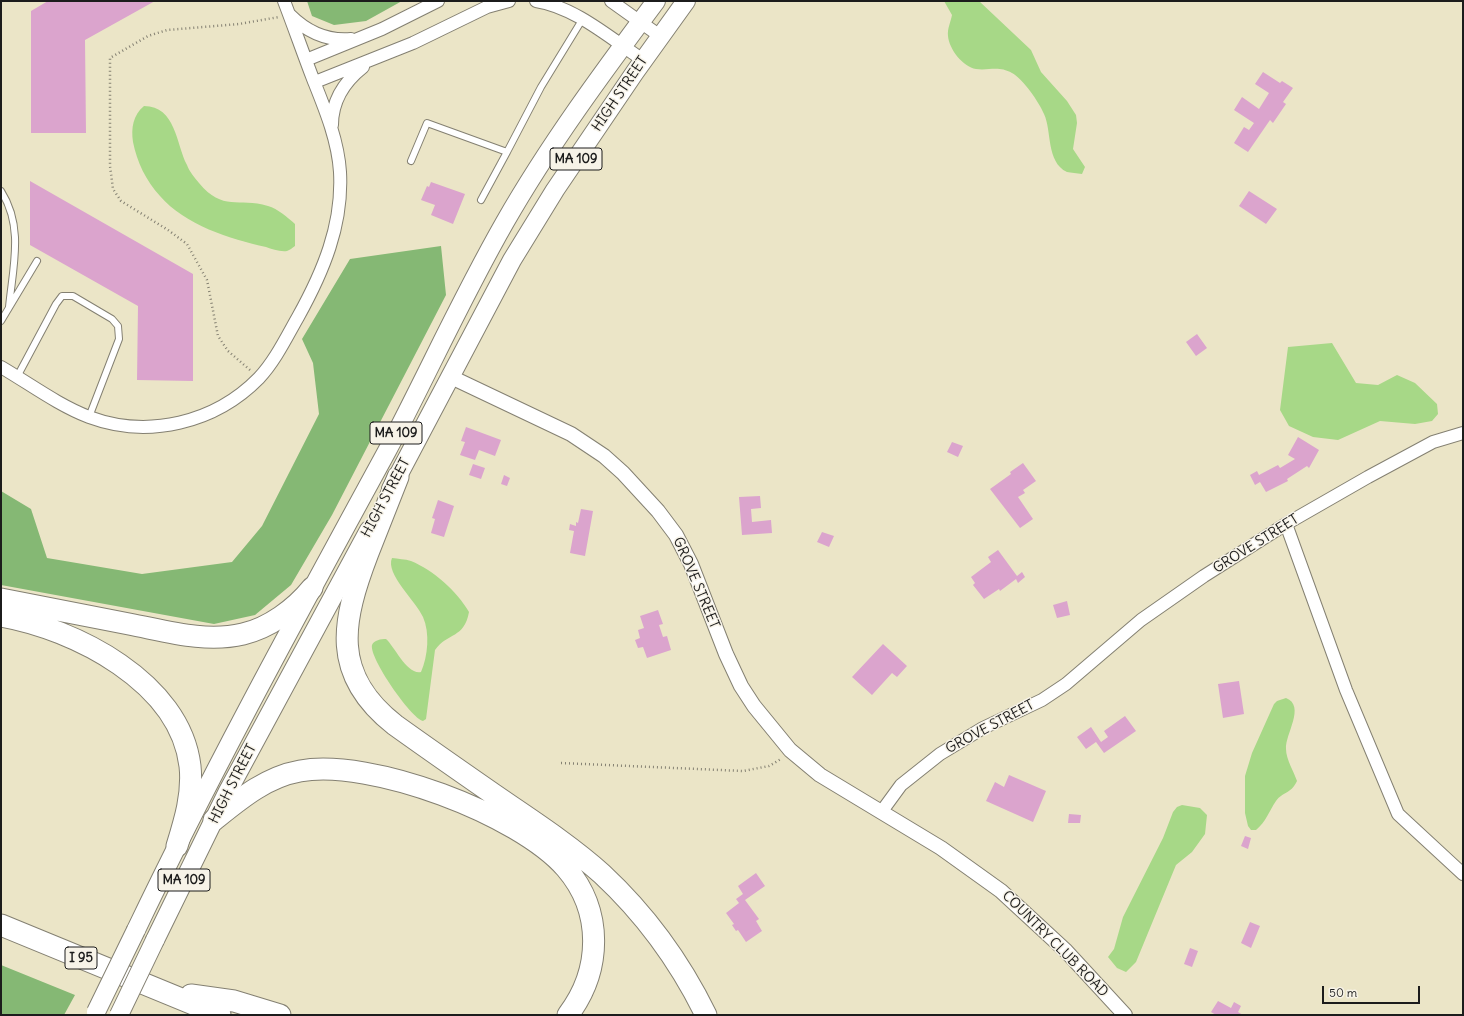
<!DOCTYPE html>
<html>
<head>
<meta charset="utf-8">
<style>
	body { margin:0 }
	#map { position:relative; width:1464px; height:1016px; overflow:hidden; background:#ebe5c7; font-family:Delius,sans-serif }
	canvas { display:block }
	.frame { position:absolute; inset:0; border:2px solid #1c1c1c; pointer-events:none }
	.scale { position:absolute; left:1322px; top:986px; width:98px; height:18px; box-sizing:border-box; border:2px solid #1c1c1c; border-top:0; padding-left:5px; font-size:12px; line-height:14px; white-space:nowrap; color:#1c1c1c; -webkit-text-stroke:3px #f7f3e8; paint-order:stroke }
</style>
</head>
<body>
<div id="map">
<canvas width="1464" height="1016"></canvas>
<div class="frame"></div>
<div class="scale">50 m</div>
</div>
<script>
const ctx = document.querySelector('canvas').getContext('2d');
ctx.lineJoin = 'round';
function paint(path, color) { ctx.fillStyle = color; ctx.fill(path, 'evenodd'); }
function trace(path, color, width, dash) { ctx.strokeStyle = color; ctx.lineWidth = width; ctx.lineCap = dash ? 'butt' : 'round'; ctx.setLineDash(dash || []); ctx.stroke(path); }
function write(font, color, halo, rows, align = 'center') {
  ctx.font = font + ' Delius,sans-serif'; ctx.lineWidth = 3; ctx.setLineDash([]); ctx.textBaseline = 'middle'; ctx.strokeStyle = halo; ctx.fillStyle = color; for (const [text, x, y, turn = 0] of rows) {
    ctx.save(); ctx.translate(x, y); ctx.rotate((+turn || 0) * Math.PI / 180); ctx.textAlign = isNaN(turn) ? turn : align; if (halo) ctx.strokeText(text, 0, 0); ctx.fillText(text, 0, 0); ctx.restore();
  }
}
paint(new Path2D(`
	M944 1H979L1031 50 1041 72 1067 101 1076 115 1077 123 1073 149 1085 167 1082 174C1077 173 1071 173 1067 172 1046 162 1052 131 1044 114 1039 102 1023 79 1012 73 998 65 989 71 976 69 963 67 949 49 948 36 947 29 951 21 952 15Z
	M144 106C176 106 176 144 187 165 189 171 195 178 199 183 223 212 238 197 268 206 278 209 287 217 295 224V246C292 248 290 250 287 251 280 252 272 249 266 247 230 239 185 225 160 196 146 181 137 162 133 142 131 128 133 115 144 106Z
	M1332 343 1356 383 1378 385 1397 375 1415 383 1437 404 1438 414 1432 421 1415 424 1380 421 1338 440 1313 437 1289 426 1280 410 1288 347Z
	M392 558C398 559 405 559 411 561 433 570 457 591 469 612 464 639 448 632 435 650L426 719 423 721C411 718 369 658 372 645 374 640 381 639 386 639 395 647 407 675 421 672 428 656 430 633 423 617 416 601 385 574 392 558Z
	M1286 698C1306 706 1285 734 1286 749 1286 759 1294 772 1297 781 1290 795 1283 791 1276 801 1269 811 1266 822 1256 830H1251L1248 826 1245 813V776L1252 753 1274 704 1277 701Z
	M1182 805 1200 808 1207 815 1205 834 1192 852 1176 865 1136 962 1126 972 1117 968 1108 957 1114 949 1123 917 1163 838 1173 812 1177 807Z`), '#a7d887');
paint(new Path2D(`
	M307 1H402L366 21 334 25 312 16Z
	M441 246 446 295 332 515 291 585 255 615 214 624 1 585V491L31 509 47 558 142 574 232 562 262 526 319 414 313 363 302 339 350 259Z
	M1 965 75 995 64 1015H1Z`), '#85b874');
paint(new Path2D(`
	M48 1H155L85 40 86 133H31V11Z
	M1263 72 1280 83 1282 81 1293 88 1283 102 1286 104 1273 123 1270 120 1248 152 1234 143 1244 127 1249 130 1254 123 1234 110 1242 97 1259 109 1269 93 1255 84Z
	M30 181 193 274V381L137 380 138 306 30 245Z
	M431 182 465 194 453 224 431 215 435 205 421 200 427 186 429 187Z
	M1249 191 1277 209 1266 224 1239 206Z
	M1197 334 1207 348 1196 356 1186 342Z
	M466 427 501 440 495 456 479 450 475 460 460 455 465 442 461 441Z
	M1298 437 1319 450 1309 468 1307 466 1287 479 1288 481 1266 492 1260 482 1255 485 1250 475 1257 471 1259 475 1278 465 1280 468 1295 459 1288 455Z
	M952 442 963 446 958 457 947 452Z
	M1023 463 1036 481 1023 490 1025 493 1018 497 1033 519 1020 528 990 489 1011 474 1010 472Z
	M473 464 485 468 481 479 469 475Z
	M504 475 510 478 507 486 501 484Z
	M760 496 761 508 751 509 752 522 771 520 772 533 742 535 739 497Z
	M438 500 454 506 444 537 431 533 435 519 432 518Z
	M581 509 593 511 585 556 570 553 574 531 569 530 570 524 576 526V522L578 523Z
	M822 532 834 536 829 547 817 542Z
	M998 550 1017 576 1022 572 1025 577 1018 583 1016 579 1000 591 999 589 984 599 973 585 975 583 971 577 991 562 988 557Z
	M1067 601 1070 615 1057 618 1053 605Z
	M658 610 663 624 659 625 663 637 667 636 671 650 647 658 643 647 638 648 635 640 640 638 638 630 644 628 640 616Z
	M883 644 907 666 897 677 892 673 872 695 852 677Z
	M1239 681 1244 714 1223 718 1218 684Z
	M1125 716 1136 731 1104 753 1096 742 1086 749 1077 737 1091 727 1101 742 1108 737 1104 731Z
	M1009 775 1046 791 1033 822 986 801 995 782 1004 787Z
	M1069 814 1081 815 1080 823H1068Z
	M1245 836 1251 838 1248 849 1241 846Z
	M756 873 765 886 745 900 759 919 756 921 762 931 746 942 738 930 736 931 732 925 734 924 726 913 739 903 736 899 743 894 738 886Z
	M1250 922 1260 926 1251 948 1241 943Z
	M1190 948 1198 951 1192 967 1184 964Z
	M1218 1001 1231 1008 1234 1002 1241 1006 1238 1012 1243 1015H1216L1211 1012Z`), '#dba4cd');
const service = new Path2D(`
	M411 161 427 123 507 152 541 87 582 20
	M1 191C24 227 13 266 9 307
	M481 200 507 152
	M1 321 37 261
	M17 377 56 304 62 296H73L112 319 118 326 119 339 89 417`);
const minor = new Path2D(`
	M536 1C575 7 610 38 643 60
	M611 1 660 36
	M290 15C307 32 328 41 351 39
	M306 60 382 29 438 1
	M315 82 413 43 487 7 509 1
	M332 125C332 101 344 82 363 67
	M1 367C30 384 58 405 89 417 148 439 215 423 259 378 275 361 286 338 298 317 323 272 343 225 340 172 338 140 325 109 313 79 303 53 294 27 284 1
	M1286 524 1346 690 1398 814 1463 874
	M882 811 901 785 940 754 983 728 1042 700 1066 684 1141 620 1204 576 1286 524 1368 477 1433 442 1463 433`);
const tertiary = new Path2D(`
	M451 377 571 434 604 456 623 473 658 511 676 535 691 564 726 654 741 686 754 706 790 750 820 775 941 848 1001 891 1066 951 1125 1015`);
const primary = new Path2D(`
	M391 489 512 260 555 190 635 72 686 1
	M136 930C214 767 301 609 387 451 427 375 462 297 505 222 549 145 603 72 656 1
	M155 940 228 791 369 530`);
const motorway = new Path2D(`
	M398 477C388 502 378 528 368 553 342 621 330 674 395 725 434 753 473 780 512 807 543 828 574 849 602 874 645 914 680 962 706 1015
	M1 599C44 607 86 616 129 624 166 631 205 643 243 634 269 628 295 609 312 588
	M1 616C75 629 180 682 190 766 193 794 185 820 177 846
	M214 820C240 799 266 777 300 771 370 758 519 814 566 868 603 911 602 970 568 1015
	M1 925 220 1015
	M191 995 234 1001 280 1015`);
trace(service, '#848072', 8);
trace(minor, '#848072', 14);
trace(tertiary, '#848072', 16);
trace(primary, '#848072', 20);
trace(motorway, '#848072', 23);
trace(new Path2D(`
	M250 370 228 351 218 336 207 280 187 244 168 230 121 201 113 189 110 166V58L148 36 167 30 239 24 279 17
	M561 763 743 771 769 766 781 759`), '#848072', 2.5, [1, 3]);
trace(service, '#fff', 6);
trace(minor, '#fff', 12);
trace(tertiary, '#fff', 14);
trace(primary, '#fff', 18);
trace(motorway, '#fff', 21);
const primaryBridge = new Path2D(`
	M96 1012 136 930
	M119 1015 155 940`);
trace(primaryBridge, '#848072', 20, []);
trace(primaryBridge, '#fff', 18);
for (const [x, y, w] of [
	[576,159,52],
	[396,433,52],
	[184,880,52],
	[81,958,32]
]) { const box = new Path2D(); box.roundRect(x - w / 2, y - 11, w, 22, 3); ctx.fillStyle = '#f7f3e8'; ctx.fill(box); trace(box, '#1c1c1c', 1); }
write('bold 13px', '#1c1c1c', null, [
	["MA 109",576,159],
	["MA 109",396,433],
	["MA 109",184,880],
	["I 95",81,958]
]);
write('14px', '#1c1c1c', '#f7f3e8', [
	["HIGH STREET",620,94,-56],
	["HIGH STREET",386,498,-62],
	["GROVE STREET",1256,544,-32],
	["GROVE STREET",696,583,67],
	["GROVE STREET",990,727,-28],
	["HIGH STREET",233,784,-63],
	["COUNTRY CLUB ROAD",1055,944,45]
]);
</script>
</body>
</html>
